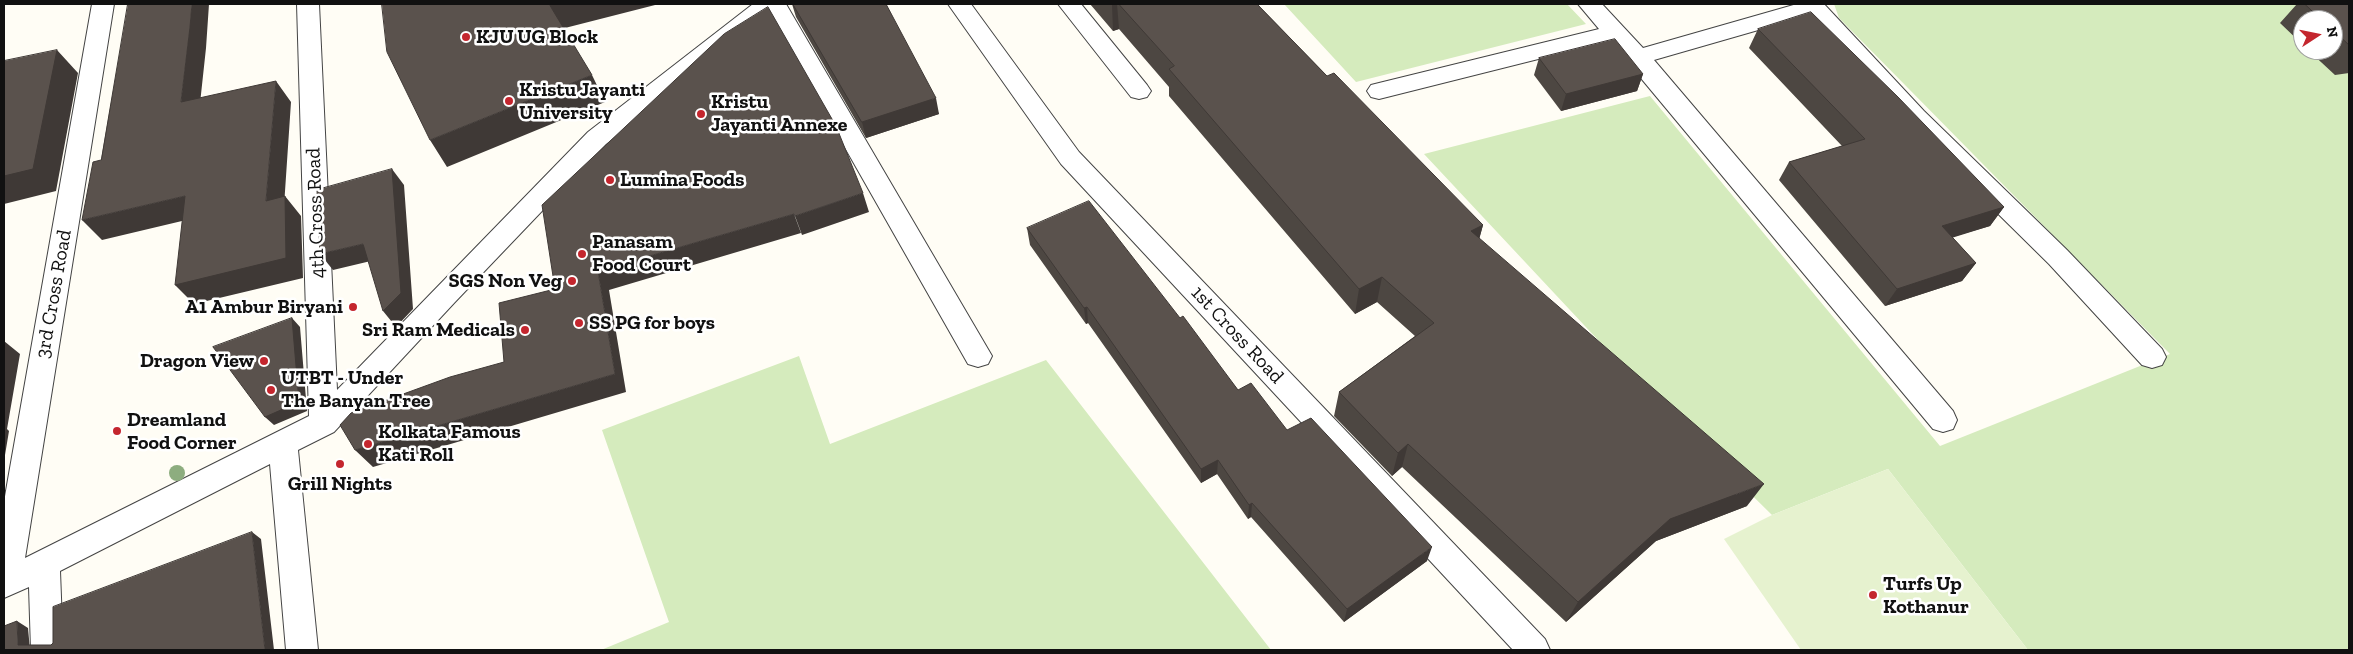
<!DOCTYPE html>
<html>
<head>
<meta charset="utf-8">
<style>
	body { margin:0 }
	#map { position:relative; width:2353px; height:654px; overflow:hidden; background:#fffdf5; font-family:"Zilla Slab",serif }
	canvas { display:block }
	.frame { position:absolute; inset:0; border:5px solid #111; pointer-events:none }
	.north { position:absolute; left:2293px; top:10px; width:50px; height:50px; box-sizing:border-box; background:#fff; border:1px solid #a0a0a0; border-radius:50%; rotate:79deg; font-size:14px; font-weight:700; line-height:20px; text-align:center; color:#111 }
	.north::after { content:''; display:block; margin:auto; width:18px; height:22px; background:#c4262e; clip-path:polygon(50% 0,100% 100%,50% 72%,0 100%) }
</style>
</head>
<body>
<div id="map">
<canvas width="2353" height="654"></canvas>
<div class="frame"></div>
<div class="north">N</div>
</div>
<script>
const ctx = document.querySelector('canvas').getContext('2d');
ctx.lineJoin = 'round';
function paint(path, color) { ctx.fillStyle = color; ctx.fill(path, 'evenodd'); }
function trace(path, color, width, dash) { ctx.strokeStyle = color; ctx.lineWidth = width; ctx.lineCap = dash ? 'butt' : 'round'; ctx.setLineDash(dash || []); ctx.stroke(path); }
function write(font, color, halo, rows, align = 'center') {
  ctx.font = font + ' "Zilla Slab",serif'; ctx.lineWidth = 5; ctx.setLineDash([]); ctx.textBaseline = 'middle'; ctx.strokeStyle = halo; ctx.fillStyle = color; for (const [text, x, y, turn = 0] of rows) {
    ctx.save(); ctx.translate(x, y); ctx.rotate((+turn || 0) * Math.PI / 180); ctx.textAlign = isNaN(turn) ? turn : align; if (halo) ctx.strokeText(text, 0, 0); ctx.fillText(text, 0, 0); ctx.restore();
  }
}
paint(new Path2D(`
	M1284 4H1567L1586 24 1356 82Z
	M1834 4H2349V650H2028L1888 469 1772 515 1642 387 1424 154 1650 96 1940 446 2170 354 1839 18ZM2303 20H2333V50H2303Z
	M799 356 830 444 1046 360 1271 650H601L669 622 602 430Z`), '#d5ebbd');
paint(new Path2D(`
	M1888 469 2028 650H1801L1724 539 1772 515Z`), '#e6f2cf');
const minor = new Path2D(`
	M92 4H114L25 558 309 416 297 4H319L337 390 588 132 753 4H786L992 356 988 364 978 367 968 364 769 14 606 144 455 302 334 432 298 450 318 650H286L270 464 60 571 63 650H31L29 587 4 598V502Z
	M948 4H971L1079 152 1545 639 1550 650H1513L1061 164Z
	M1058 4H1081L1147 85 1151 91 1147 97 1139 99 1131 97Z
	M1578 4H1602L1643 48 1797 4H1824L1924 111 2067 250 2162 349 2166 357 2162 365 2152 368 2142 365 2049 264 1906 123 1807 16 1654 60 1953 411 1957 420 1953 429 1943 432 1933 429 1610 41 1379 99 1371 97 1367 91 1371 85 1379 83 1599 29Z`);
trace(minor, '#444', 2);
paint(minor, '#fff');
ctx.fillStyle = '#8dad7f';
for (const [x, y] of [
	[177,473]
]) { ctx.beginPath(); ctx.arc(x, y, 8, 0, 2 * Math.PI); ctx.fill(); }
paint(new Path2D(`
	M792 4H886L939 114 866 138 796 17Z
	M1090 4H1257L1327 76 1483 225 1479 239 1747 506 1656 541 1566 622 1402 467 1392 476 1334 416 1339 392 1415 336 1377 302 1355 314 1169 96V87L1119 29 1113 31Z
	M2297 4H2349V73L2335 75 2308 50H2333V20H2303V45L2280 23Z
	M1758 29 2004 207 1990 226 1952 237 1976 263 1962 281 1885 306 1779 180 1789 162 1842 146 1749 48Z
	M1539 58 1643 74 1637 91 1561 111 1534 75Z
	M1027 228 1180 318 1238 390 1287 430 1427 561 1344 622 1251 517 1248 519 1217 474 1201 483 1088 323 1086 324 1030 245Z`), '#4d4742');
paint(new Path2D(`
	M192 4H209L206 48 198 122 181 102Z
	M549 4H659L561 29Z
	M1112 4H1117L1119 29 1113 31Z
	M57 50 78 73 56 191 4 204V176Z
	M1643 74 1637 91 1561 111 1566 94Z
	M592 75 605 102 447 167 430 140Z
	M276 81 291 102 283 221 266 201Z
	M936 98 939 114 866 138 862 122Z
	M392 169 404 185 413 309 396 327 383 311Z
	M863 193 869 212 802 235 795 216Z
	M185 196 203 216 102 240 82 220Z
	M285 196 301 216 303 278 194 304 175 285Z
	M2004 207 1990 226 1929 245 1942 226Z
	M794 214 801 233 609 290 626 392 373 467 355 450 615 374 598 271Z
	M1483 225 1476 251 1471 231Z
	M363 244 375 260 333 270 320 254Z
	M1976 263 1962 281 1885 306 1897 289Z
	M1382 277 1377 302 1355 314 1359 289Z
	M1087 307 1088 323 1086 324 1084 308Z
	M292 318 300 327 307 411 274 425 265 417Z
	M4 341 20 354 7 429 9 431 4 461Z
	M1408 444 1402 467 1392 476 1398 453Z
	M1218 460 1217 474 1201 483V469Z
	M1764 484 1747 506 1656 541 1566 622 1578 602 1670 519Z
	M1252 503 1251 517 1248 519 1249 505Z
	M252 532 261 539 274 650H265Z
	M1432 547 1427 561 1344 622 1347 609Z
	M17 621 28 628 30 650 18 645Z`), '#3f3936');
const building = new Path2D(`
	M128 4H192L190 27 181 102 276 81 266 201 285 196 286 258 175 285 185 196 82 220 93 162 101 160Z
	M382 4H549L592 75 430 140 387 52Z
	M793 4H886L936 98 862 122Z
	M1119 4H1257L1327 76 1334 73 1483 225 1471 231 1764 484 1670 519 1578 602 1408 444 1398 453 1339 392 1434 323 1382 277 1359 289 1169 69 1174 66Z
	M2305 4H2349V45L2333 30V20H2322Z
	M768 7 836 126 863 193 795 216 794 214 598 271 615 374 355 450 340 425 351 413 450 377 504 362 499 303 555 289 542 205 724 34Z
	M1811 12 1898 97 2004 207 1942 226 1976 263 1897 289 1789 162 1865 139 1758 29Z
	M1615 39 1643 74 1566 94 1539 58Z
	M57 50 33 169 4 176V61Z
	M392 169 401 293 383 311 363 244 320 254 317 190Z
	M1089 201 1180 318 1183 316 1238 390 1251 383 1287 430 1311 418 1432 547 1347 609 1252 503 1249 505 1218 460 1201 469 1087 307 1084 308 1027 228Z
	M292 318 299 402 265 417 213 347Z
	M252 532 265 650H4V626L17 621 18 645H51L53 643V607Z`);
paint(building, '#5a524d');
trace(building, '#3f3936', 1);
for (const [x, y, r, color] of [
	[466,37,5,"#c4262e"],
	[509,101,5,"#c4262e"],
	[701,114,5,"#c4262e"],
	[610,180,5,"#c4262e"],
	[582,254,5,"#c4262e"],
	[572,281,5,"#c4262e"],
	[353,307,5,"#c4262e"],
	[579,323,5,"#c4262e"],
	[525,330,5,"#c4262e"],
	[264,361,5,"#c4262e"],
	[271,390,5,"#c4262e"],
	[117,431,5,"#c4262e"],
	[368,444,5,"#c4262e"],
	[340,464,5,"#c4262e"],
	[1873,595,5,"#c4262e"]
]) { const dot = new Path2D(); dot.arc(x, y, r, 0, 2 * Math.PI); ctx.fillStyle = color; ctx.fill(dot); trace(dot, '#fff', 2); }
write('bold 20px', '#111', '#fff', [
	["KJU UG Block",476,37],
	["Kristu Jayanti",519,90],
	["University",519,113],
	["Kristu",711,102],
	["Jayanti Annexe",711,125],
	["Lumina Foods",620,180],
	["Panasam",592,242],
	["Food Court",592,265],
	["SGS Non Veg",562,281,"right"],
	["A1 Ambur Biryani",343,307,"right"],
	["SS PG for boys",589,323],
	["Sri Ram Medicals",515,330,"right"],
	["Dragon View",254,361,"right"],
	["UTBT - Under",281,378],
	["The Banyan Tree",281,401],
	["Dreamland",127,420],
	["Food Corner",127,443],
	["Kolkata Famous",378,432],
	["Kati Roll",378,455],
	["Grill Nights",340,484,"center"],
	["Turfs Up",1883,584],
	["Kothanur",1883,607]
], 'left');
write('20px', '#111', '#fff', [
	["4th Cross Road",316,213,-92],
	["3rd Cross Road",54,294,-80],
	["1st Cross Road",1237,335,47]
]);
</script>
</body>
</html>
